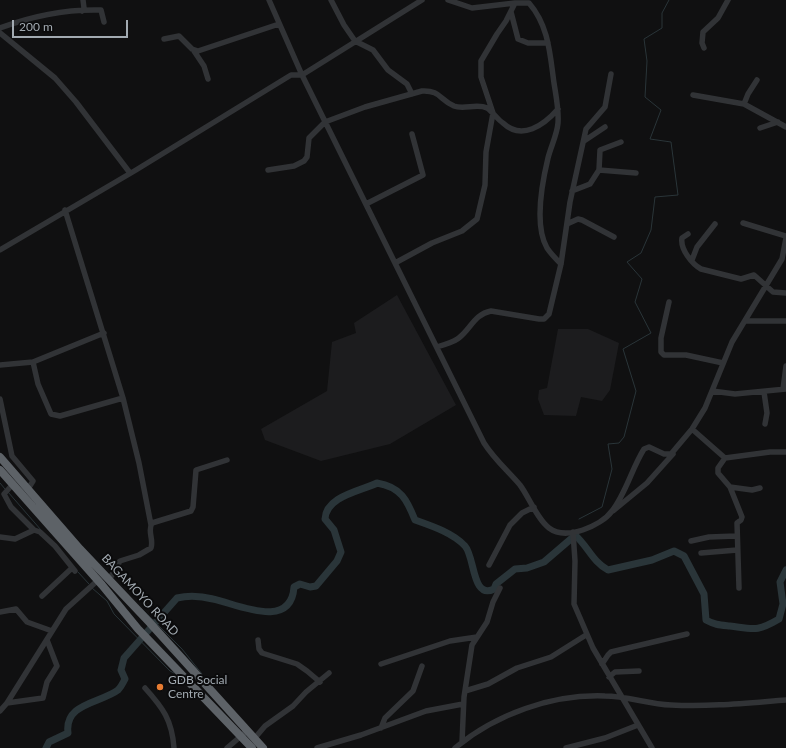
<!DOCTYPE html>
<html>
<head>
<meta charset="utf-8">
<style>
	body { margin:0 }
	#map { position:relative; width:786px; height:748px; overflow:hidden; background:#101011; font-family:Lato,sans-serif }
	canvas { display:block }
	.scale { position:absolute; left:12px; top:20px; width:116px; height:18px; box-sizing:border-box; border:2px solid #a2aab1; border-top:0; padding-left:5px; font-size:12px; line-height:14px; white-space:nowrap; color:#a2aab1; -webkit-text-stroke:3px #0b0b0c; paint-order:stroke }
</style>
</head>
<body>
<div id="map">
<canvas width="786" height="748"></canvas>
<div class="scale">200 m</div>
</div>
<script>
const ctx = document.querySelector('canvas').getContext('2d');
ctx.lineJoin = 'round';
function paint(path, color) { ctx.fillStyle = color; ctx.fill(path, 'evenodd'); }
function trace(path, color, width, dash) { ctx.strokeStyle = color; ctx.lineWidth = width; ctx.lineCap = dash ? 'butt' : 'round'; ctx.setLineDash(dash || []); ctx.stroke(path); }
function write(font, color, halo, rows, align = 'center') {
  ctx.font = font + ' Lato,sans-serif'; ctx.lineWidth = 4; ctx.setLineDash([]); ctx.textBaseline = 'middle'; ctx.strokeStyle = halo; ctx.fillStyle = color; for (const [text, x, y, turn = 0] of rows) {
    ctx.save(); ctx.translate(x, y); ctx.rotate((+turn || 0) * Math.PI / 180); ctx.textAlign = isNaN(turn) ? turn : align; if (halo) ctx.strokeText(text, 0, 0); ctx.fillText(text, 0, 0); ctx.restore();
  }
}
paint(new Path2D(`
	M397 295 456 405 390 444 321 461 265 440 261 429 327 391 332 342 356 333 354 323Z
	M558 329H588L619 343 610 390 602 401 581 397 576 416 544 415 538 399 539 390 547 388Z`), '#1c1c1e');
trace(new Path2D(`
	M0 483 5 489
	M8 492 41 530
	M579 519 602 507 612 469 608 444 619 443 624 437 636 391 623 349 651 333 635 302 642 279 627 262 641 253 651 230 655 197 678 195 671 142 650 139 661 110 645 97 647 61 644 39 662 28V13L669 0
	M78 572 89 584
	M92 588 107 601 114 614 170 671 174 673
	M141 608 182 649 202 674`), '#2a3539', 1);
trace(new Path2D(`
	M46 748 49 742 68 733C64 703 101 703 118 690 121 687 123 683 125 679L121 670 124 658 177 598C189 595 201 596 213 599 237 604 291 631 294 587L300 584 310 587 316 586 337 561 341 552 334 530 325 519C326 496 361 491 377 483 401 487 407 500 415 520 432 526 453 533 465 546 475 557 472 600 494 589L496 584 515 569 527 568 544 562 572 538 576 536C588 547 593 562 608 570L652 560 674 551 684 556 704 594 706 620C715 625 720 625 730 626 754 629 757 632 779 619L783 604 780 582 786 570`), '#2a3539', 7);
trace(new Path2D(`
	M269 0 302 75 422 0
	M331 0 344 25 355 41 373 50 388 70 407 84 412 94
	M448 0 472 8 515 3H529C549 26 550 55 554 83 556 96 559 110 558 123 557 135 551 146 548 158 542 183 534 225 547 248 551 254 556 259 561 264
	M82 11 84 8 83 0
	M511 12 518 39 528 43H548
	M0 28C32 16 67 9 101 10L104 22
	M0 33 55 78 76 102 130 173
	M164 39 179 36 192 49 198 51 279 24
	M704 48 702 43 703 32 718 18 728 0
	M194 51 204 66 208 79
	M757 80 748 94 744 104 786 127
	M693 95 744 104
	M760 128 778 122
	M584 141 605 127
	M268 170 294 166 304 161 307 157 309 138 325 122 365 107 422 91C440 90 440 100 454 106 464 110 477 103 487 108 493 112 497 119 503 123 522 141 544 125 558 109
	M599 170 600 150 621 142
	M572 191 590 184 599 170 636 173
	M366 204 423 175 412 134
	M65 210 123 398 139 463 151 525
	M743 223 786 236
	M567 224 578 219 582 220 614 237
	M688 234 682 238C680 249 692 264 701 269L741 279 754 275 773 292 786 293
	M0 250 136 170 291 75H302L484 443C494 459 508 471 520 485 529 497 537 519 549 528 566 541 601 526 612 511 626 493 632 468 644 449L649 447 664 454H671L692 429 705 408 732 342 782 259 786 238
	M692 260 697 247 715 224
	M395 263 432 243 462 231 477 219 485 185 486 152 493 113 481 77V61L497 34 506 21 515 3
	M669 302 661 338V352L664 355H686L723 363
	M745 321H786
	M437 347C444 344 454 343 460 337 471 328 475 314 491 311L539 319H544L549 314 561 264 570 202 586 129 605 107 611 74
	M33 362 38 384 51 414 60 416 123 398
	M0 365 33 362 104 333
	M783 389 786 366
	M712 391 735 394 786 389
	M764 392 767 413 765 424
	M0 399 12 456 33 481 28 489
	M692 429 725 458 718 468V473L730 487 742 517 741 520 737 523 739 588
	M725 458 770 452H786
	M13 484 4 494 11 507 34 530 40 532 55 546 75 571
	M730 487 752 490 760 488
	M613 511 647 483 673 454
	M573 532 575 561 574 604 593 648 652 748
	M0 537 15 539 34 530
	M691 541 709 537 736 536
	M701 553 737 550
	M489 565 510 525 522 513 534 507
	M109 580 120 561 139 555 151 548C154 539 147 531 152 523L191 511 193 507 196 470 227 460
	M42 596 72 568
	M0 612 16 609 27 622 52 631
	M258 640 259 649 262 653 297 664 307 671 320 682
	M381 664 450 641 477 637
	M602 664 608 655 611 652 687 634
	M609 677 615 672 639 671
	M145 688C163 708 172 720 174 748
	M465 691 488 684 517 668 551 657 586 635
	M7 703 43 698 47 682 57 666 47 640
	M0 711 7 703 66 609 97 581
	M381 728 385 718 413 691 422 666
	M254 739 265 726 293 706 306 692 329 673
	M462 742 464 697 472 645 487 622 493 602 500 588
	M227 748 247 731
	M317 748 361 735 426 711 463 704
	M455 748C496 714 552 694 605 696 627 696 648 704 671 705 710 707 747 703 786 700
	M566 748 605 738 638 725`), '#313336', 5.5);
trace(new Path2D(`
	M0 457 80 549 150 623 263 748
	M0 470 102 585 138 629 252 748`), '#5d6267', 8);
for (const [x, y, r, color] of [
	[160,687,4,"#e77c32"]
]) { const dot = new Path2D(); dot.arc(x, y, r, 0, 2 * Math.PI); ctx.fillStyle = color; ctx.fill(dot); trace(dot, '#0b0b0c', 1.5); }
write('12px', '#a2aab1', '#0b0b0c', [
	["BAGAMOYO ROAD",140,595,47]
]);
write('12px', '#a2aab1', '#0b0b0c', [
	["GDB Social",168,680],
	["Centre",168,694]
], 'left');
</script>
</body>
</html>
